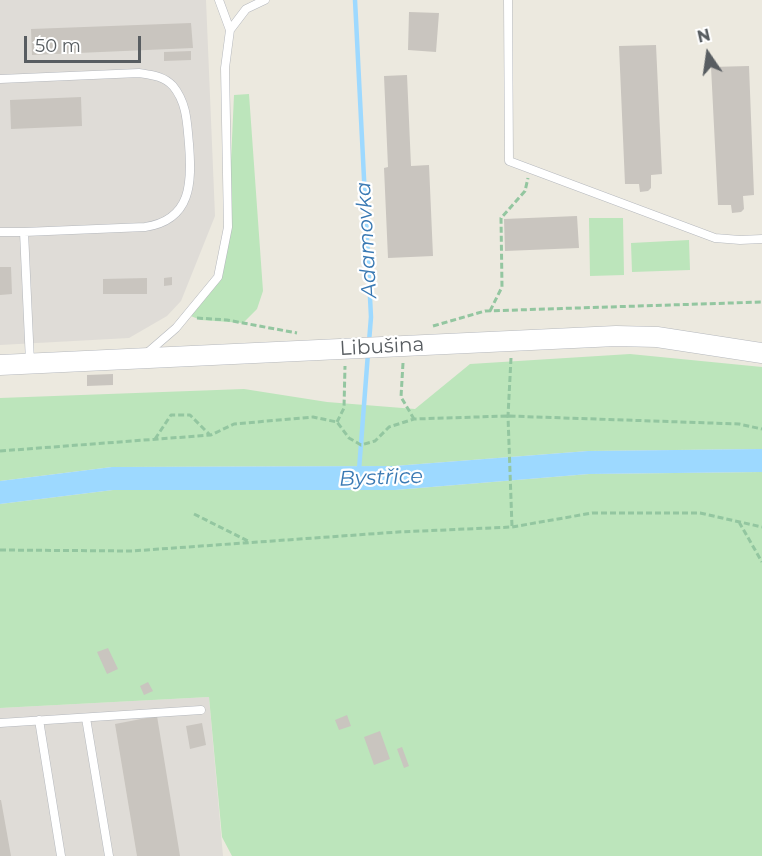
<!DOCTYPE html>
<html>
<head>
<meta charset="utf-8">
<style>
	body { margin:0 }
	#map { position:relative; width:762px; height:856px; overflow:hidden; background:#ece9df; font-family:Montserrat,sans-serif }
	canvas { display:block }
	.north { position:absolute; left:678px; top:24px; width:60px; height:60px; -webkit-text-stroke:4px #fff; paint-order:stroke; rotate:347deg; font-size:16px; font-weight:700; line-height:24px; text-align:center; color:#585d61 }
	.north::after { content:''; display:block; margin:auto; width:21px; height:27px; background:#585d61; clip-path:polygon(50% 0,100% 100%,50% 72%,0 100%) }
	.scale { position:absolute; left:24px; top:36px; width:117px; height:27px; box-sizing:border-box; border:3px solid #585d61; border-top:0; padding-left:8px; font-size:18px; line-height:21px; white-space:nowrap; color:#585d61; -webkit-text-stroke:4px #fff; paint-order:stroke }
</style>
</head>
<body>
<div id="map">
<canvas width="762" height="856"></canvas>
<div class="north">N</div>
<div class="scale">50 m</div>
</div>
<script>
const ctx = document.querySelector('canvas').getContext('2d');
ctx.lineJoin = 'round';
function paint(path, color) { ctx.fillStyle = color; ctx.fill(path, 'evenodd'); }
function trace(path, color, width, dash) { ctx.strokeStyle = color; ctx.lineWidth = width; ctx.lineCap = dash ? 'butt' : 'round'; ctx.setLineDash(dash || []); ctx.stroke(path); }
function write(font, color, halo, rows, align = 'center') {
  ctx.font = font + ' Montserrat,sans-serif'; ctx.lineWidth = 4.5; ctx.setLineDash([]); ctx.textBaseline = 'middle'; ctx.strokeStyle = halo; ctx.fillStyle = color; for (const [text, x, y, turn = 0] of rows) {
    ctx.save(); ctx.translate(x, y); ctx.rotate((+turn || 0) * Math.PI / 180); ctx.textAlign = isNaN(turn) ? turn : align; if (halo) ctx.strokeText(text, 0, 0); ctx.fillText(text, 0, 0); ctx.restore();
  }
}
paint(new Path2D(`
	M0 0H206L215 216 181 301 167 316 129 338 0 345Z
	M209 697 223 856H0V708Z`), '#dfdcd7');
paint(new Path2D(`
	M249 94 263 291 257 309 243 323 201 320 188 315 218 277 228 227 234 95Z
	M589 218H623L624 275 590 276Z
	M689 240 690 270 632 272 631 243Z
	M630 354 762 367V449L588 451 394 466 112 467 0 481V398L244 389 327 402 415 409 470 364Z
	M762 472V856H232L222 837 209 697 0 708V504L113 490H395L589 474Z`), '#bce5bb');
paint(new Path2D(`
	M762 449V472L589 474 395 490H113L0 504V481L112 467 394 466 588 451Z`), '#9dd9ff');
trace(new Path2D(`
	M355 0 371 317 369 342
	M359 470 368 353`), '#9dd9ff', 4.5);
paint(new Path2D(`
	M409 12 439 13 436 52 408 50Z
	M191 23 193 48 32 55 31 29Z
	M656 45 662 174 651 175V188L648 191 640 192 639 184H625L619 46Z
	M191 51V60L164 61V52Z
	M749 66 754 195 743 196 744 209 741 212 732 213 731 205H718L711 67Z
	M407 75 411 166 429 165 433 256 388 258 384 168 388 167 384 76Z
	M81 97 82 126 11 129 10 100Z
	M577 216 579 248 505 251 504 219Z
	M0 267H11L12 294 0 295Z
	M172 277V285L164 286V278Z
	M147 278V294H103V279Z
	M113 374V385L87 386V375Z
	M108 648 118 669 107 674 97 652Z
	M148 682 153 691 144 695 140 686Z
	M347 715 351 726 339 730 335 720Z
	M157 716 180 856H137L115 724Z
	M202 723 206 745 190 749 186 726Z
	M380 731 390 759 374 765 364 737Z
	M402 747 409 766 404 768 397 749Z
	M0 800H1L11 856H0Z`), '#c9c5bf');
const service = new Path2D(`
	M219 0 230 30
	M508 0 509 161 715 238 740 240 762 239
	M0 79 139 73C152 75 164 76 173 86 187 103 187 123 189 144 192 182 192 220 145 227L24 232
	M0 232H24L30 362
	M146 354 176 328 218 277 228 227 225 68 230 30 246 9 265 0
	M86 718 109 856
	M39 720 61 856
	M0 723 201 710`);
const tertiary = new Path2D(`
	M0 365 616 336 657 337 762 353`);
trace(service, '#b5b8bd', 9);
trace(tertiary, '#b5b8bd', 21);
trace(new Path2D(`
	M490 311 502 287 501 218 525 191 528 178
	M197 318 227 320 297 333
	M433 326 485 311 762 302
	M511 358 508 416 512 527
	M403 363 401 397 414 419
	M337 422 344 408 345 366
	M155 439 171 415H190L210 435
	M0 451 211 435 234 424 313 417 337 422 349 438 361 445 375 441 389 427 414 419 508 416 739 424 762 429
	M194 514 250 542
	M739 522 762 562
	M0 550 132 551 398 532 512 527 592 513H700L762 527`), '#93c6a0', 3, [6, 3]);
trace(service, '#fff', 8);
trace(tertiary, '#fff', 20);
write('20px', '#585d61', '#fff', [
	["Libušina",382,347,-3]
]);
write('italic 21px', '#3979b3', '#fff', [
	["Adamovka",367,240,-93],
	["Bystřice",381,478,-2]
]);
</script>
</body>
</html>
